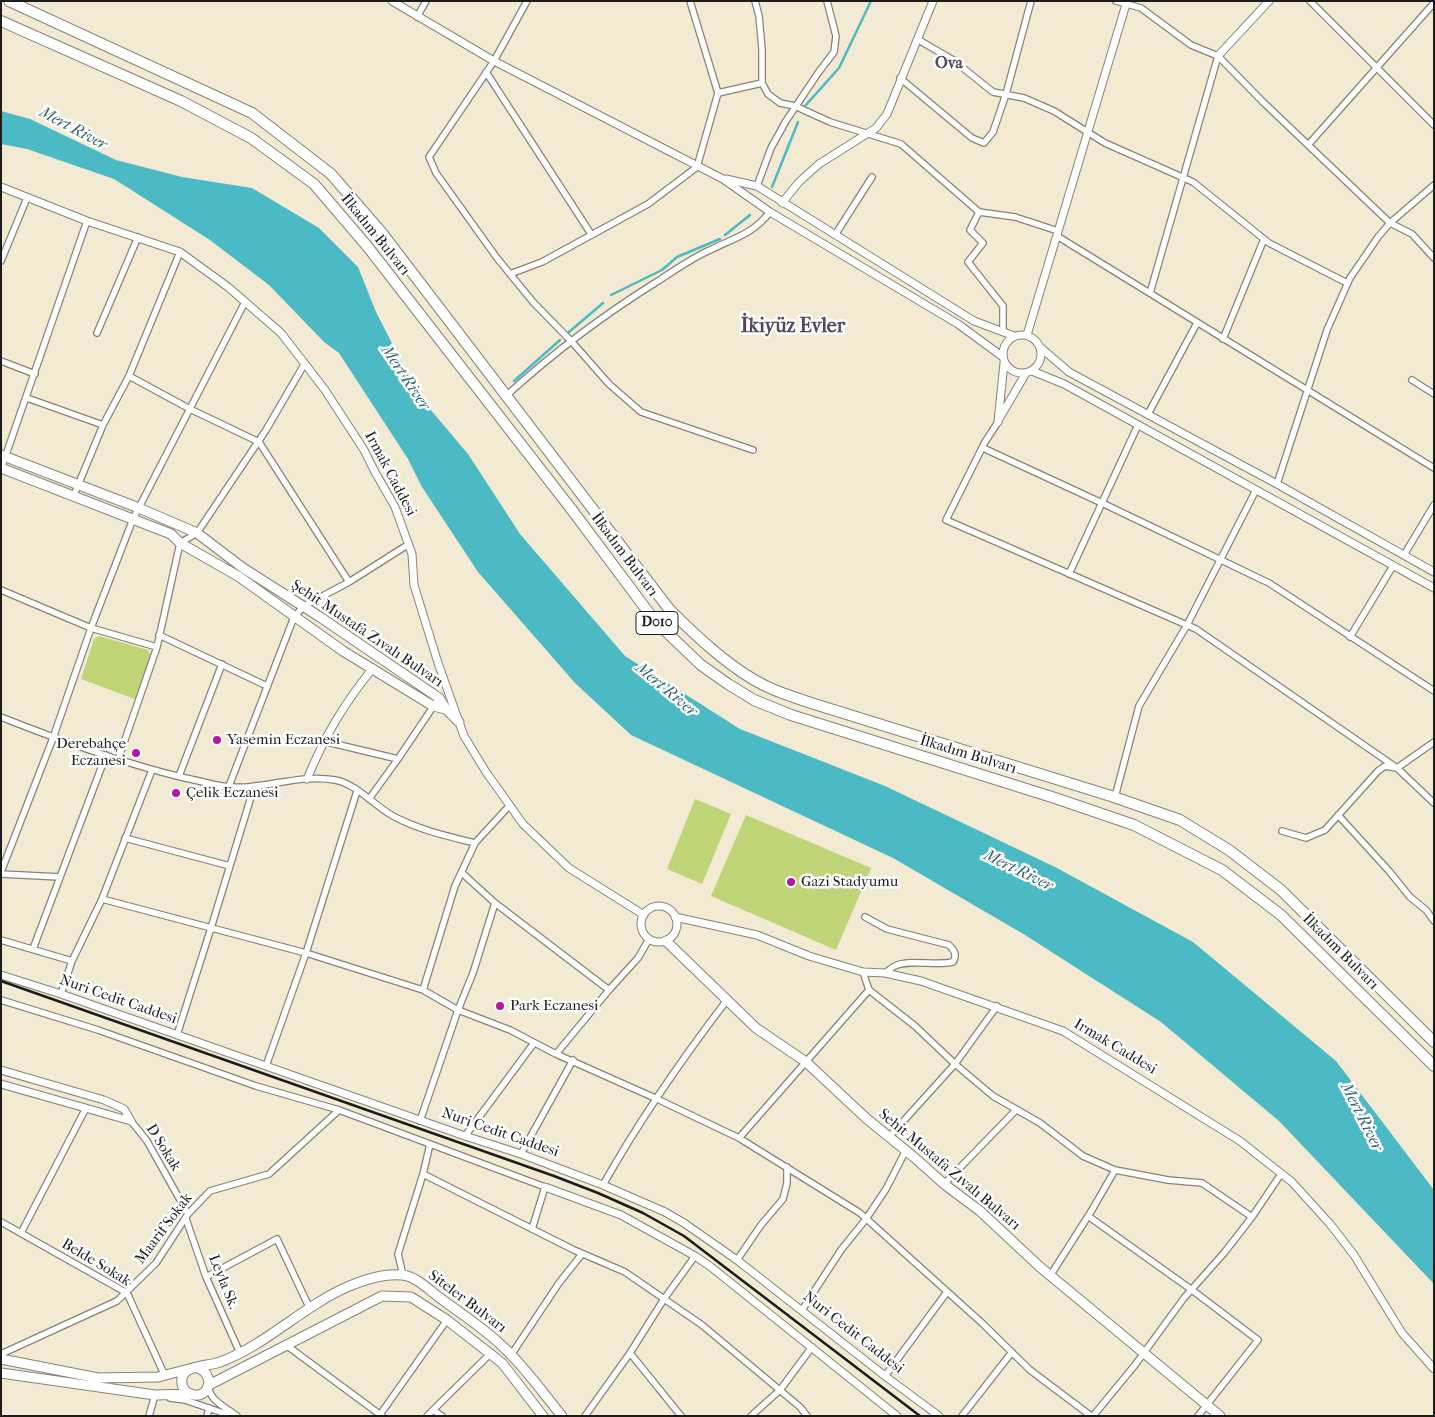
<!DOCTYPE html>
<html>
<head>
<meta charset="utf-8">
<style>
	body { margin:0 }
	#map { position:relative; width:1435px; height:1417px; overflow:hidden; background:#f2ead2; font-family:"IM FELL French Canon",serif }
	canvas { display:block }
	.frame { position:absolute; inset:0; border:2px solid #1c1c1c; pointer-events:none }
</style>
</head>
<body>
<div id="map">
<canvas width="1435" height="1417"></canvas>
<div class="frame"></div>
</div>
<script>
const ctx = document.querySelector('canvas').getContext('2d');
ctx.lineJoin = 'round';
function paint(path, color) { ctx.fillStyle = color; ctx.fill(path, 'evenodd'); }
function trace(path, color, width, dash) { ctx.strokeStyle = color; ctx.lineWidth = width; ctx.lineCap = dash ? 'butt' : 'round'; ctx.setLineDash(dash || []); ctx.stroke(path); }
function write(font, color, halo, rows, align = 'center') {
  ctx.font = font + ' "IM FELL French Canon",serif'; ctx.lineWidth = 5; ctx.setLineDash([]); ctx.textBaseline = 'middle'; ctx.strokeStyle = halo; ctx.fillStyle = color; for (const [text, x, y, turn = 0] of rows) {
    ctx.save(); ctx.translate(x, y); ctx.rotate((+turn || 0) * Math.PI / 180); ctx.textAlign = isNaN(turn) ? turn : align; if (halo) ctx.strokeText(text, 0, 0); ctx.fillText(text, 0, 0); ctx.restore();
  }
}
paint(new Path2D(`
	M99 636 148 650 151 657 135 699 81 679 94 639Z
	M695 799 731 814 702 884 667 869Z
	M746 815 871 868 836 950 711 896Z`), '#c0d478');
paint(new Path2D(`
	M1 111 30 119 116 160 182 177 252 188 319 228 358 267 376 312 419 396 468 454 520 534 625 656 740 729 885 786 1055 867 1193 942 1336 1061 1434 1190V1284L1279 1121 1161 1022 1025 935 893 858 631 735 575 683 478 572 422 487 408 459 339 353 324 342 269 285 210 240 114 179 27 149 1 144Z`), '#4cbac5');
trace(new Path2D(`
	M805 106 839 68 871 1
	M772 187 798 122
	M725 235 750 215
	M611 295 662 270 677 257 720 239
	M569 332 603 303
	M514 381 560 340`), '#4cbac5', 2.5);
const minor = new Path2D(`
	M527 1 494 61 429 157 436 173 497 258 533 302 572 342 609 384 641 412 753 450
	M755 1 759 16 762 49V83L768 94 780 103 795 106 830 122 901 144 979 212 1015 217 1058 231
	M1116 1 1141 8 1191 45 1218 56 1263 102 1390 223 1378 237 1350 278 1327 330 1277 484
	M1310 1 1434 125
	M417 17 426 1
	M917 39 953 60 993 92 1024 98 1054 111 1105 143 1193 182 1269 243 1347 283
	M486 72 591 234
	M900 78 972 138 984 143 993 132 1006 94 1031 1
	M718 93 762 83
	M1308 145 1434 3
	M1434 185 1390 223 1412 234 1434 258
	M757 186 771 148 786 121 818 73 834 52 836 36 827 1
	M979 212 970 230 983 243 968 262 1003 306V332
	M835 235 872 177
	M1057 236 1434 468
	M1 261 27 198
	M510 274 542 262 648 204 697 167 718 93 690 1
	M1150 293 1218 56
	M97 333 138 237
	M1223 339 1264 239
	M1 361 35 374
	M129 376 190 409 259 442 349 582
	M1412 380 1434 394
	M507 395C553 353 605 314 658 281 675 270 692 258 710 250 734 238 753 234 770 212
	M27 398 103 425
	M1148 414 1197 323
	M998 422 985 442 946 520 1196 629 1397 768 1434 803
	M983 448 1102 503 1269 583 1434 691
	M1 469 87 221
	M74 495 103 425 129 376 180 252
	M1404 555 1434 505
	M1069 574 1138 425
	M1 590 91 628 157 647
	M159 635 267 686
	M1350 637 1393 566
	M1 717C61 741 122 763 185 778 197 780 209 784 222 786 260 792 297 773 335 780 355 783 375 806 393 816 419 830 447 836 475 843
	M323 741 398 759
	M118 760 157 647 180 543 197 533 266 430 305 363
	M179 776 222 664
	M229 786 294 617 304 606 349 582 409 544
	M1115 797 1139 706 1187 625 1256 490
	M369 799 398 759 439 698
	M1338 815 1389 871 1410 897 1426 910 1434 921
	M1282 831 1306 838 1325 830 1378 771 1385 766 1397 768 1434 742
	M125 838 230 866
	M1 872 53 738 91 628 133 519 245 302
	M462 873 495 903 609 990
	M1 874 60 877
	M102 899 306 953 423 990 458 1010 510 1030 556 1054 655 1098 739 1138 860 1213 982 1323 1030 1370 1091 1416
	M865 917 887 929 949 945C955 951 957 955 953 962 936 966 910 959 895 966 892 967 888 971 885 973
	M1 940 72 961
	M33 949 106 755
	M863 972 869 990 915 1026 955 1064 993 1096 1040 1123 1083 1156 1115 1170 1168 1180 1202 1183 1252 1217
	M423 990 455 886 475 843 510 805
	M61 994 72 961 102 899 152 770
	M1 1000 98 1030 256 1086 339 1110 545 1187 532 1229
	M177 1035 211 928 254 787
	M556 1054 609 990 638 958 649 939
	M266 1066 306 953 357 791
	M131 1121 147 1141 188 1214
	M420 1121 458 1010 473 973 495 903
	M465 1136 534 1043
	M889 1137 955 1064 997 1006
	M739 1138 869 990
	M521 1154 573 1060
	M423 1174 574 1250 625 1272 702 1325 800 1407 807 1416
	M944 1184 1016 1110
	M603 1185C640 1119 682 1059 727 1000
	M1088 1216 1192 1290 1258 1340 1198 1416
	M186 1219 206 1277 240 1353
	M1 1222 127 1293 165 1376
	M21 1233 86 1108
	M737 1260 761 1225 783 1199 787 1183V1167
	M403 1275 398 1254 423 1174 430 1144
	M1050 1276 1092 1210 1115 1170
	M206 1277 277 1239 310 1309
	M802 1310 841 1250 866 1219 886 1189 906 1150
	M286 1345 382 1416
	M630 1353 681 1416
	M1 1354 117 1301 156 1263 188 1214 210 1191 269 1174 339 1110
	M511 1355 559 1283 582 1254
	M885 1376 947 1292
	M209 1386C208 1400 227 1408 237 1416
	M170 1398 185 1400 232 1416
	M433 1410 442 1416
	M149 1416 155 1395 156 1396
	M207 1416 209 1408
	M379 1416 447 1320
	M427 1416 491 1353
	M585 1416 630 1353 664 1299 695 1256
	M751 1416 780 1390 812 1347
	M962 1416 1012 1352
	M1093 1416 1135 1365 1184 1298 1224 1253 1252 1217 1281 1174`);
const tertiary = new Path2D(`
	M392 1 494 61 723 179 770 212 958 324 1003 357
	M1218 56 1269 1
	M726 179 757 186 974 321 1014 336
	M1 187 87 221 180 252 228 287 281 333 325 390 364 450 375 472 395 507 412 554 414 585 438 663 464 736 486 772 523 824 569 868 644 915
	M782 203 799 182 819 164 876 128 887 114 933 1
	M1003 354a19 19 0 1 1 38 0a19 19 0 1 1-38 0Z
	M1027 335 1127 1
	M1041 348 1069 372 1277 484 1434 572
	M1032 371 1064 384 1434 588
	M999 419 1026 373
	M998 422 1004 363
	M307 779C325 736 343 705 373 668
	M641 924a18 18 0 1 1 36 0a18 18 0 1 1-36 0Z
	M675 917 757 935 809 956 863 972 885 973 921 981 1063 1031 1240 1141 1292 1182 1330 1224 1354 1255 1402 1333 1434 1369
	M1 975 61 994 465 1136 521 1154 603 1185 665 1212 684 1223 737 1260 885 1376 939 1416
	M1 1070 104 1100 124 1109 131 1121
	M1 1084 131 1121
	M545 1187 621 1215 695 1256 711 1267 897 1416`);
const secondary = new Path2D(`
	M1 455 139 508 197 533 243 568 320 617 439 698 446 709 459 722
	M1 468 171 534 180 543 238 576 343 651 433 706 446 709
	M666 941 756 1028 806 1062 867 1119 915 1158 944 1184 980 1211 1040 1267 1220 1416
	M1 1359 98 1378 158 1377 189 1369
	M198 1368C217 1375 208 1401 191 1394 186 1393 182 1388 182 1383 179 1364 208 1367 220 1362 266 1345 302 1307 347 1287 363 1280 384 1273 402 1275 416 1276 429 1290 440 1298 460 1313 482 1327 500 1344 522 1363 543 1393 562 1416
	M1 1373 155 1395 191 1394
	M209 1385 382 1296 411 1297 447 1320 502 1363 543 1416`);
const trunk = new Path2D(`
	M9 1 252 113 331 174 382 233 669 609C697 637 734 672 770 688 783 694 797 698 811 703L1111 796 1180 820 1229 850 1281 890 1434 1042
	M1 21 181 101 251 138 314 184 367 246 572 510 655 621 701 665 728 684 754 700 791 715 1055 798 1134 825 1222 870 1281 915 1434 1066`);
trace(minor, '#878377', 8);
trace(tertiary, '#878377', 9);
trace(secondary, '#878377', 11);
trace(trunk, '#878377', 12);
trace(minor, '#fff', 5.5);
trace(tertiary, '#fff', 7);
trace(secondary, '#fff', 9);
trace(trunk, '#fff', 10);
trace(new Path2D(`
	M1 981 554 1176 598 1193 643 1213 684 1236 920 1416`), '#1c1c1c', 2.5);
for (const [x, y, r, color] of [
	[217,740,5,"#b5179e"],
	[136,753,5,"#b5179e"],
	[176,793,5,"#b5179e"],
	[791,882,5,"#b5179e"],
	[500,1006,5,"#b5179e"]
]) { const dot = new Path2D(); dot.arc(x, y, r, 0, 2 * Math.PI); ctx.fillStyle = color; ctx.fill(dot); trace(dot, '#fff', 2); }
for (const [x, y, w] of [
	[657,623,42]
]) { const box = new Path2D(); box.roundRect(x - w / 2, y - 11.5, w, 23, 4); ctx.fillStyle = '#fff'; ctx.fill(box); trace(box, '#1c1c1c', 1); }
write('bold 14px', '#1c1c1c', null, [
	["D010",657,623]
]);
write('15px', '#1c1c1c', '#fff', [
	["İlkadım Bulvarı",375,235,51],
	["Irmak Caddesi",390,474,62],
	["İlkadım Bulvarı",624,555,53],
	["Şehit Mustafa Zıvalı Bulvarı",367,634,34],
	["İlkadım Bulvarı",968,755,17],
	["İlkadım Bulvarı",1340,952,45],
	["Nuri Cedit Caddesi",118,1000,19],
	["Irmak Caddesi",1115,1047,31],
	["Nuri Cedit Caddesi",500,1133,19],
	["D Sokak",163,1148,58],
	["Sehit Mustafa Zıvalı Bulvarı",949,1170,40],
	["Maarif Sokak",164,1229,-53],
	["Belde Sokak",96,1263,31],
	["Leyla Sk.",223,1282,68],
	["Siteler Bulvarı",467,1302,37],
	["Nuri Cedit Caddesi",853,1333,38]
]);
write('15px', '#1c1c1c', '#fff', [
	["Yasemin Eczanesi",227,740],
	["Derebahçe",126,744,"right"],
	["Eczanesi",126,761,"right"],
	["Çelik Eczanesi",186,793],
	["Gazi Stadyumu",801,882],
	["Park Eczanesi",510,1006]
], 'left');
write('bold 16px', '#56475b', '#fff', [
	["Ova",949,64]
]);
write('italic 16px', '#326368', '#fff', [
	["Mert River",73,129,28],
	["Mert River",405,378,56],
	["Mert River",666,690,40],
	["Mert River",1018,871,26],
	["Mert River",1361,1117,63]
]);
write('bold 20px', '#56475b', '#fff', [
	["İkiyüz Evler",793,327]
]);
</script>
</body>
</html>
